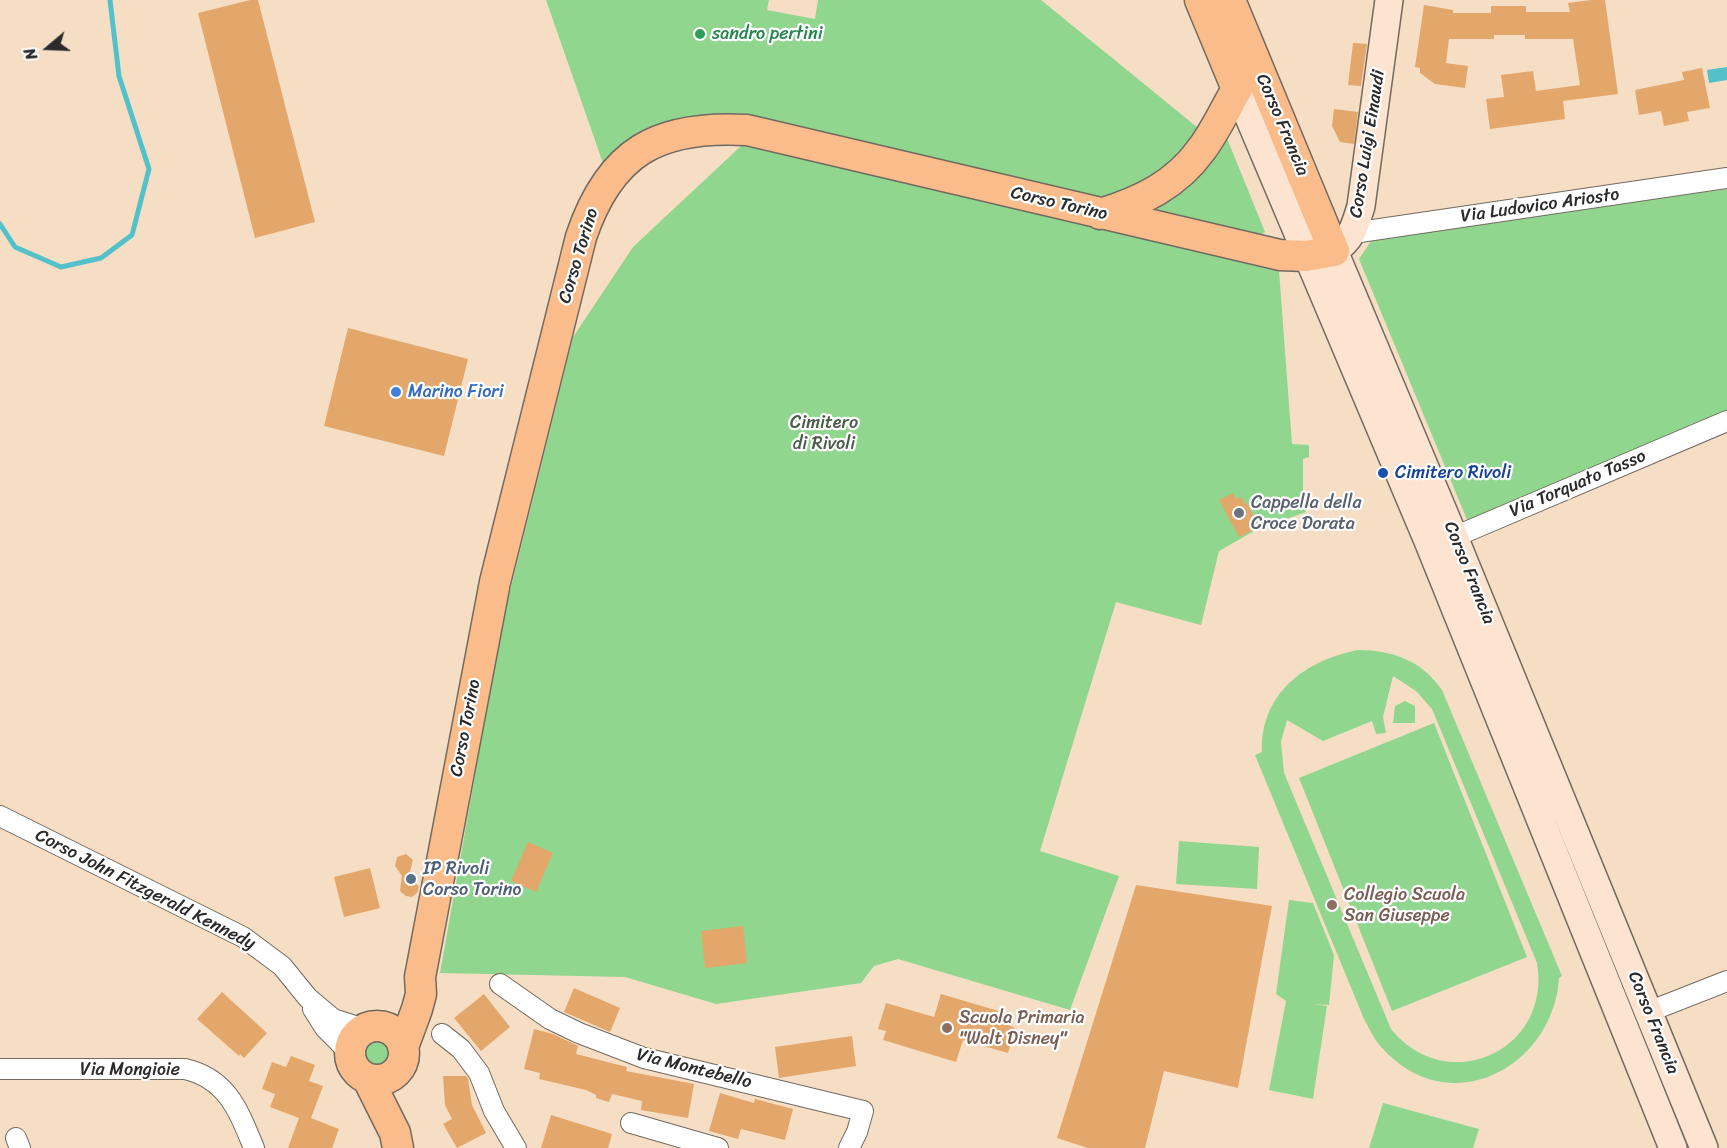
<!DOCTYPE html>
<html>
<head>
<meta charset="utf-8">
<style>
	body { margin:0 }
	#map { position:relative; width:1727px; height:1148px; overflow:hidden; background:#f5dec4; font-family:Sriracha,sans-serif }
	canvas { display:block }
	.north { position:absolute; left:18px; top:18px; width:60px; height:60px; -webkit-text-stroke:4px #fff; paint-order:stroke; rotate:251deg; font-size:16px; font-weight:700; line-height:24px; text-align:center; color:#2b2b2b }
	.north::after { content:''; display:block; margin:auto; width:21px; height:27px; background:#2b2b2b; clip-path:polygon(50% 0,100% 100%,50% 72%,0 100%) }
</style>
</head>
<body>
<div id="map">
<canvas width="1727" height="1148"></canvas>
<div class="north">N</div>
</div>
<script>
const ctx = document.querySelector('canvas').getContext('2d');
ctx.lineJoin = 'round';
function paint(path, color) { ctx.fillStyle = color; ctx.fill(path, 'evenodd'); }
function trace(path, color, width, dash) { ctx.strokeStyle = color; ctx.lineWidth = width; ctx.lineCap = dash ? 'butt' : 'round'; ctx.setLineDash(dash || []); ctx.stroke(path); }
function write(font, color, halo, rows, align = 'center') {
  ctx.font = font + ' Sriracha,sans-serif'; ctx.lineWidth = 4.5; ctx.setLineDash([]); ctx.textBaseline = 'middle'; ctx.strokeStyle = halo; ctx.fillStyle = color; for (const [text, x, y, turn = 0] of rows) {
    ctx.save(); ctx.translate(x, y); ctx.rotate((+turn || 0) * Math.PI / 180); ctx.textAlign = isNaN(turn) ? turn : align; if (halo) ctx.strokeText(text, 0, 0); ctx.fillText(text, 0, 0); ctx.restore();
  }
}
paint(new Path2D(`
	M546 0H769L767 10 815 19 818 0H1041L1203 132 1157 179 1102 199 761 118C733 114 701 110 674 122 653 131 624 156 605 169Z
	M1222 126 1265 232 1260 235 1146 212Z
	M742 145 1279 271 1292 444 1309 445V457L1303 459V504L1306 512 1256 530 1219 551 1201 625 1116 602 1040 851 1119 876 1070 1010 898 959 874 966 861 983 716 1004 625 977 440 973 502 624 573 337 633 247Z
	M1727 189V413L1468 522 1359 259 1373 238Z
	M1358 650C1393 650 1422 661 1442 690L1562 976 1559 978C1553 1068 1450 1121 1384 1050 1375 1041 1370 1030 1364 1019L1255 755 1262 752C1260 694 1305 660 1358 650ZM1393 676 1416 691 1432 709 1537 963C1552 1051 1447 1098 1391 1029L1284 773 1281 742 1287 720 1323 741 1372 721 1376 734 1386 733 1383 717Z
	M1405 701 1415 706V723H1393L1395 706Z
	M1434 723 1527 957 1392 1011 1299 778Z
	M1179 841 1259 847 1257 889 1176 884Z
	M1289 900 1313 903 1334 955 1329 1005 1313 1004 1327 1006 1313 1099 1269 1090 1286 1001 1276 994Z
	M363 1052a13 13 0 1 1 26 0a13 13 0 1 1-26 0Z
	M1383 1103 1479 1129 1473 1148H1369Z`), '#90d68f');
paint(new Path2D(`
	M1727 67V80L1709 83 1707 70Z`), '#53c1c9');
trace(new Path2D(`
	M0 224 15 247 61 267 101 258 132 235 149 169 119 76 110 0`), '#53c1c9', 5);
paint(new Path2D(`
	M250 0H258L315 222 255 238 198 13Z
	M1591 0H1605L1618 94 1563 101 1565 119 1490 129 1486 99 1504 97 1501 75 1533 71 1536 91 1580 85 1573 39H1525V35H1494V39H1449L1446 63 1468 66 1465 88 1435 84 1420 73V68L1415 67 1424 5 1453 10V13H1491V6H1526V12H1570L1568 3Z
	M1353 43 1367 44 1361 86 1348 85Z
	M1702 68 1710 108 1687 112 1689 121 1664 126 1661 111 1639 115 1635 90 1684 80 1682 72Z
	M1334 109 1358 112 1354 144 1340 142 1332 126Z
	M348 328 468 359 444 456 324 426Z
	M1233 493 1236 499 1241 497 1245 504 1247 503 1257 522 1253 524 1255 529 1239 537 1219 500Z
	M528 842 553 853 536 892 511 881Z
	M406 854 413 860 409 875 419 887 417 893 412 897 406 896 400 891 402 876 395 866 397 857Z
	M370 868 380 908 344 917 334 877Z
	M1136 885 1272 906 1238 1088 1164 1071 1145 1148H1088L1057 1138Z
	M743 926 747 963 705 968 701 931Z
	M574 988 620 1008 610 1032 564 1012Z
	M222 992 267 1033 244 1058 240 1054 239 1056 197 1019Z
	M484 994 510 1027 481 1051 454 1018Z
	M941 994 1012 1015 1009 1025 1015 1028 1008 1053 963 1040 956 1062 883 1040 886 1031 878 1029 886 1003 934 1017Z
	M534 1029 553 1034 578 1046 576 1054 627 1067 626 1071 694 1084 688 1118 641 1110 642 1101 612 1094 609 1102 596 1098V1095L586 1090 539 1079 540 1073 524 1069Z
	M852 1036 856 1066 779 1078 775 1047Z
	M291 1056 315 1065 309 1081 323 1086 311 1118 339 1129 332 1148H288L299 1118 270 1107 275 1094 262 1089 272 1062 286 1067Z
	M443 1076H466L468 1079 472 1105 486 1133 457 1148 443 1124 452 1119 445 1105Z
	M720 1093 754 1103 755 1099 793 1109 785 1140 741 1129 738 1139 709 1131Z
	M551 1115 612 1134 608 1148H541Z`), '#e3a76b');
const street = new Path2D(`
	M1353 233 1727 178
	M1441 539 1454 537 1727 421
	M0 816 243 937 282 966 308 998 333 1019 364 1029
	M500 984 550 1019 579 1033 644 1058 863 1111 857 1132 849 1148
	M313 1009 325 1028 350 1053
	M1648 1012 1727 981
	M442 1034 461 1049 479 1073 494 1111 516 1148
	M0 1069H185C228 1079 239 1112 254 1148
	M631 1123 718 1148
	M16 1138 20 1148`);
const secondary = new Path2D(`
	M1389 0 1361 206C1355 226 1352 239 1334 251L1454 537 1704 1148
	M1237 89 1428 541 1673 1148`);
const primary = new Path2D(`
	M1100 214C1140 202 1176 185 1201 150 1215 132 1225 109 1237 89L1200 0
	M350 1053a27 27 0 1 1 54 0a27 27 0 1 1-54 0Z
	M403 1047 417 1009 421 994 420 977 495 582 581 237C610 151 658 125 747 130L1280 255 1306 256 1334 251 1230 0
	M368 1079 395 1133 398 1148`);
trace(street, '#726a61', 22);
trace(secondary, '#726a61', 30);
trace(primary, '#726a61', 33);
trace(street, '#fff', 20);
trace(secondary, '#fde4d0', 27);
trace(primary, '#f9bc8a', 30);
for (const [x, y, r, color] of [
	[700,34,6,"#2e9e5b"],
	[396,392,6,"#3f7fe0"],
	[1383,473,6,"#1a4fb4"],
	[1239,513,6,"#6b7280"],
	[411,879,6,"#5c6f8a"],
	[1332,905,6,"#8d6e63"],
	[947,1028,6,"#8d6e63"]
]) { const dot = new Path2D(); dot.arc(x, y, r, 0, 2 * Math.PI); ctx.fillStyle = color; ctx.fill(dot); trace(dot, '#fff', 2); }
write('18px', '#27864d', '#fff', [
	["sandro pertini",712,34]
], 'left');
write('18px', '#2b2b2b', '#fff', [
	["Corso Francia",1282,125,67],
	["Corso Luigi Einaudi",1368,144,-81],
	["Corso Torino",1059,204,13],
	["Via Ludovico Ariosto",1540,206,-8],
	["Corso Torino",579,256,-73],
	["Via Torquato Tasso",1578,484,-23],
	["Corso Francia",1469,573,68],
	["Corso Torino",466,728,-79],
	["Corso John Fitzgerald Kennedy",145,890,27],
	["Corso Francia",1653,1023,68],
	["Via Montebello",694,1069,14],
	["Via Mongioie",130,1070]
]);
write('18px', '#366cbe', '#fff', [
	["Marino Fiori",408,392]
], 'left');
write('18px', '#495e49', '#fff', [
	["Cimitero",824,423],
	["di Rivoli",824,444]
]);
write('18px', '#164399', '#fff', [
	["Cimitero Rivoli",1395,473]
], 'left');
write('18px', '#5b616d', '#fff', [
	["Cappella della",1251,503],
	["Croce Dorata",1251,524]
], 'left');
write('18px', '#4e5e75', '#fff', [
	["IP Rivoli",423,869],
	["Corso Torino",423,890]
], 'left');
write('18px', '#785e54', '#fff', [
	["Collegio Scuola",1344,895],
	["San Giuseppe",1344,916],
	["Scuola Primaria",959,1018],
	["\"Walt Disney\"",959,1039]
], 'left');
</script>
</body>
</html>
